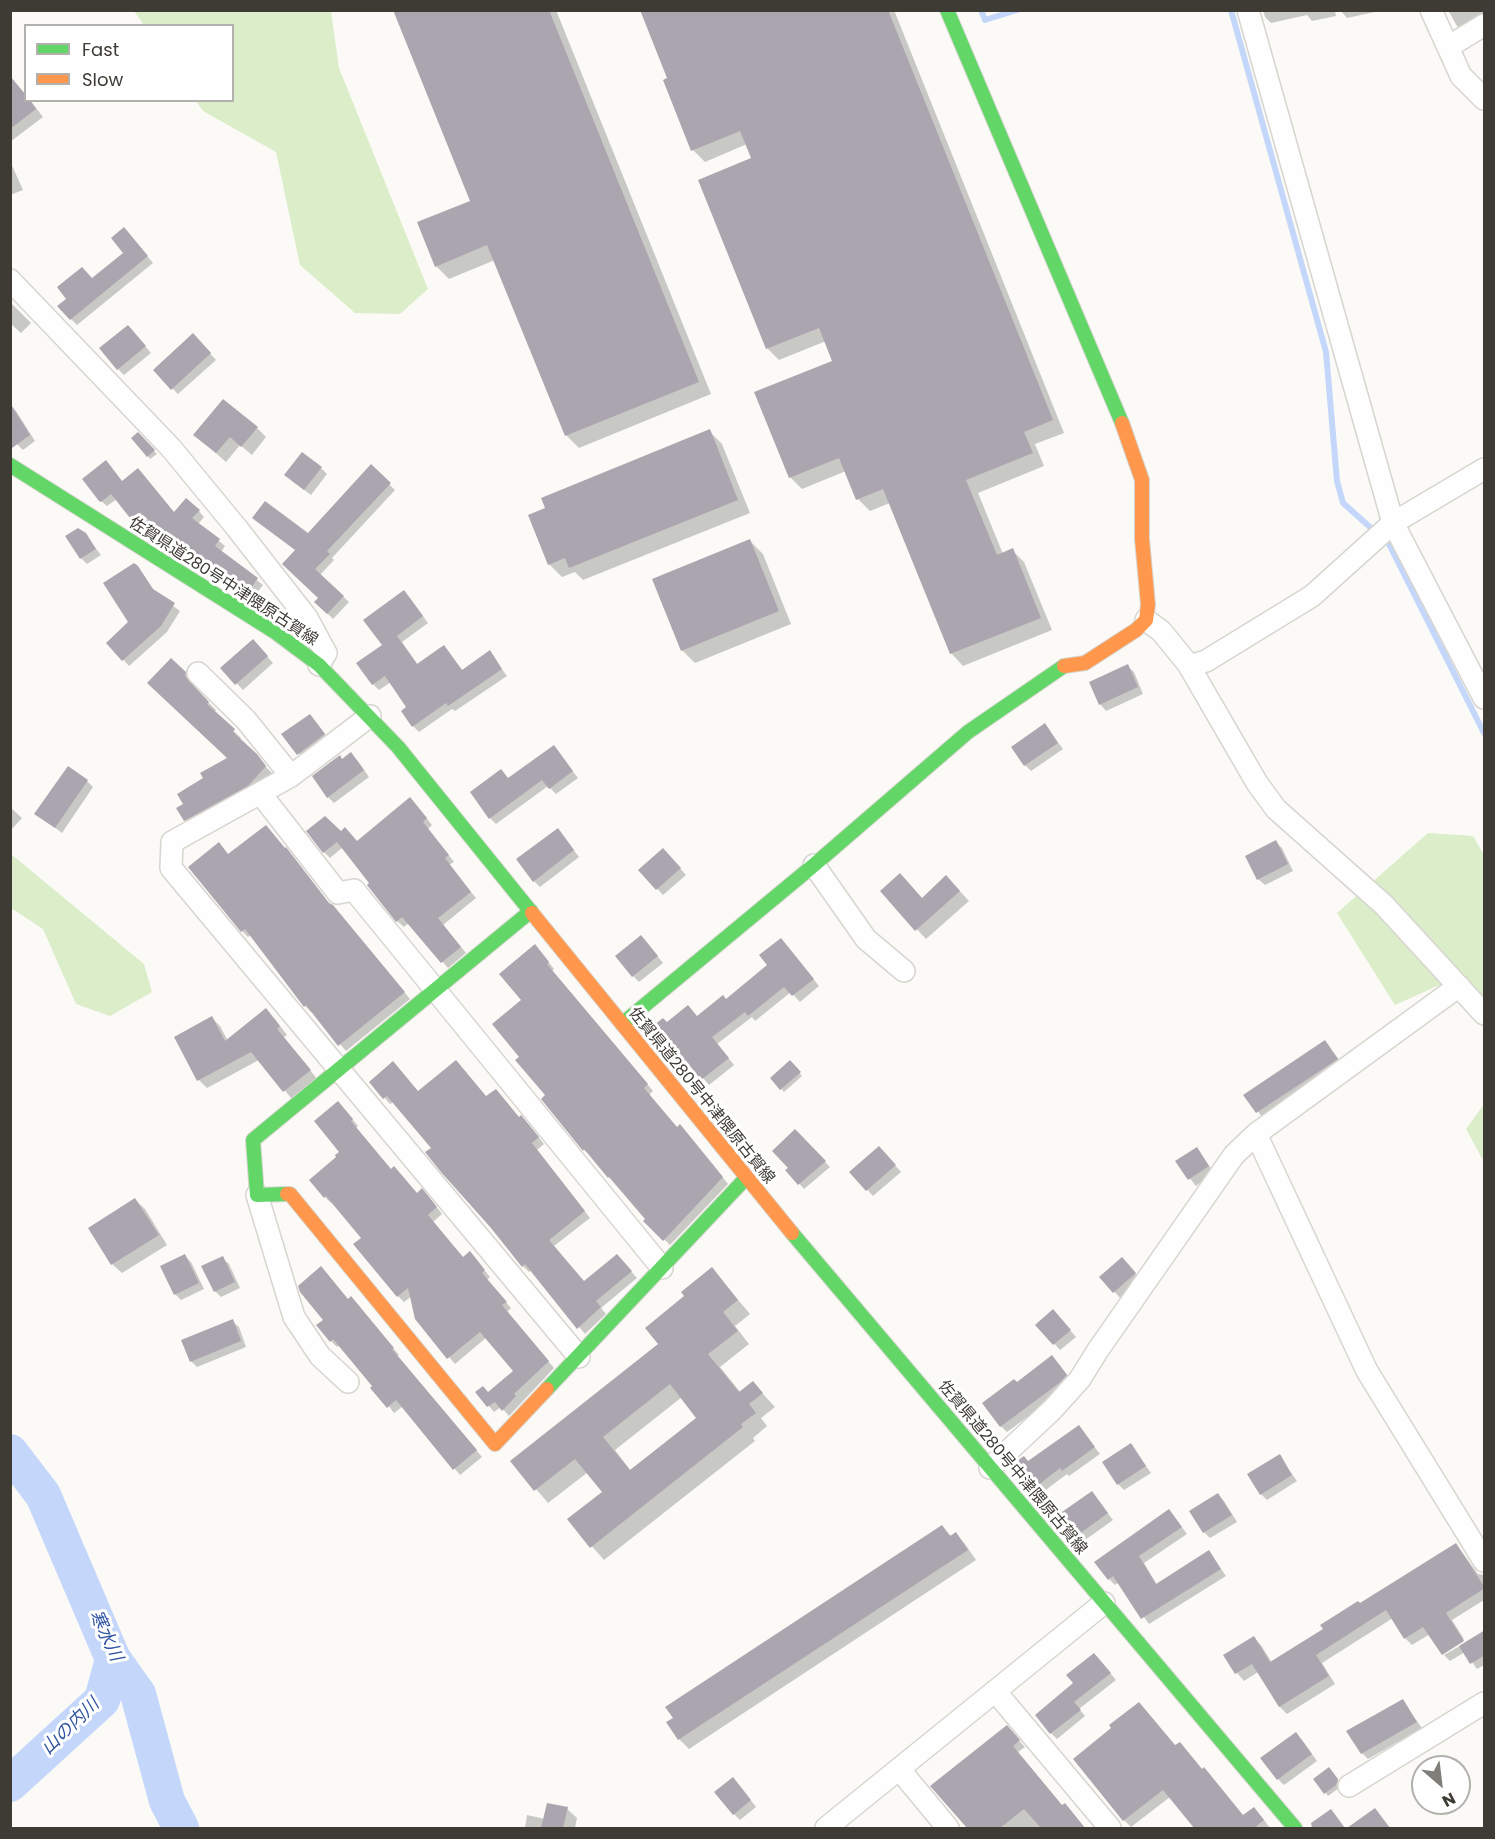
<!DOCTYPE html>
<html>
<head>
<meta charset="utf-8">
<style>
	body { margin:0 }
	#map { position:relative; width:1495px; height:1839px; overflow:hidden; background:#fbfaf6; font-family:Poppins,sans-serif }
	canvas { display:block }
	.frame { position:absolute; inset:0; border:12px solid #3e3b34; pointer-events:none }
	.legend { position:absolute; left:24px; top:24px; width:210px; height:78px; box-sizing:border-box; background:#fff; border:2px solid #b2b1ae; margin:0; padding:8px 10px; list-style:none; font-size:18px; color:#3e3b34 }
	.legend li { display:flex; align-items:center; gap:12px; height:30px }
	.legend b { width:30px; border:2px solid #b2b1ae }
	.north { position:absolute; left:1411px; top:1755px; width:60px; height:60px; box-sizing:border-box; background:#fff; border:2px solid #b2b1ae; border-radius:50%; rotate:152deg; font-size:16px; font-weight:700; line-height:24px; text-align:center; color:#3e3b34 }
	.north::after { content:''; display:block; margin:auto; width:21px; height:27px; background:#807e78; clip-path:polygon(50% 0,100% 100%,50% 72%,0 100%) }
</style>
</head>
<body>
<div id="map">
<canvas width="1495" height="1839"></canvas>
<div class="frame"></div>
<ul class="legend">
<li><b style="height:8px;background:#63d668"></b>Fast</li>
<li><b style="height:8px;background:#ff974d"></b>Slow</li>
</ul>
<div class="north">N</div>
</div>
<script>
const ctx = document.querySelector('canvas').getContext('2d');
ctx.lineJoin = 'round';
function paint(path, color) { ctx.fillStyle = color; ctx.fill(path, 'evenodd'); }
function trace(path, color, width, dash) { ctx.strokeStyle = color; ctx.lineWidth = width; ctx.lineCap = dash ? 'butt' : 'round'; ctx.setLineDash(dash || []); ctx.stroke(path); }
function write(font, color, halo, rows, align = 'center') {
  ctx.font = font + ' Poppins,"Noto Sans JP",sans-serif'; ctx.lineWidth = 6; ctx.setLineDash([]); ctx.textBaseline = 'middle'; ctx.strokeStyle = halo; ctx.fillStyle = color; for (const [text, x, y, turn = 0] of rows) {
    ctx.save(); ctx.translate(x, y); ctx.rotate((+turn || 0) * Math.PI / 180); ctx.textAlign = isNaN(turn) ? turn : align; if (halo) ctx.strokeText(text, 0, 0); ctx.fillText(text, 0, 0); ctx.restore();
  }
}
paint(new Path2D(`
	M134 11H331L339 68 428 289 400 314 355 313 300 265 276 152 203 111 196 101 232 100V26L144 25Z
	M1428 833 1473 836 1484 855V1025L1444 983 1395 1005 1337 913Z
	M11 854 144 964 152 992 110 1016 76 1004 43 929 11 908Z
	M1484 1104V1162L1466 1129Z`), '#dbedc9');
paint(new Path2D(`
	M394 10H556L711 394 579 448 566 435 495 260 449 279 436 266 472 202Z
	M642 10H894L1064 433 1035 444 1044 466 978 493 1003 554 1012 550 1024 562 1052 630 963 666 951 653 890 503 870 511 858 499 846 471 802 489 790 477 834 362 826 341 779 360 767 348 753 159 747 144 705 162 693 150 669 79Z
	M1263 10H1335L1336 16 1312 21 1307 15 1271 23 1265 17Z
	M1340 10H1375V12L1347 18Z
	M1448 10H1484V21L1463 32 1457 26Z
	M10 83 26 100H30L43 117 10 142Z
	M10 161 23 190 10 195Z
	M130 235 153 263 77 325 71 319 69 299 125 253Z
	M10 302 31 323 21 333 10 323Z
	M134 333 151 353 124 375 118 369Z
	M197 339 216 360 178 394 172 388Z
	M10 405 16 411 35 441 23 450 17 444Z
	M257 428 266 437 252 455 240 445 226 462 195 435Z
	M709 431 722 444 750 513 583 580 575 572 562 577 549 564Z
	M138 434 157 454 150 459 148 456Z
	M371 467 395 490 332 558 334 560 320 575 349 602 333 619 316 602 320 598 297 551 308 535Z
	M321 468 327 474 311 495 292 481Z
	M123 482 175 514 199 511 204 517 198 524 225 546 221 552 263 585 253 598 193 557 150 520 141 527 117 499 107 506 100 500Z
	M85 535 101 555 87 564 81 558Z
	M750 541 763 554 791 624 695 663 682 650Z
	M137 567 156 593 180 611 167 632 129 666 108 643 130 622Z
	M410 598 428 623 402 642 418 665 444 647 463 671 489 652 507 676 455 711 452 709 419 732 413 726 408 707 391 682 379 690 373 684 384 646Z
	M259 647 273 663 243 690 222 668Z
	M171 660 192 680 191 685 216 710 214 712 241 738 239 740 273 774 255 793 192 827 185 820V805L206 779 229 758Z
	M1127 666 1134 672 1143 694 1106 711 1100 704 1091 683Z
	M316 722 330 741 304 760 284 734Z
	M1045 725 1063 749 1031 771 1025 765Z
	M554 747 578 778 556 794 548 786 496 824 490 818 509 780Z
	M357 760 369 777 334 803 328 797Z
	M87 781 93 787 62 833 36 813Z
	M416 805 432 825 428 829 454 862 449 865 476 898 443 925 466 953 448 968 409 923 404 927 397 921 369 885 371 883 343 847 330 858 324 852 341 833 358 843Z
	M10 807 22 818 10 831Z
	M563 836 579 857 540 887 534 881Z
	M1276 842 1282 848 1293 871 1265 885 1258 879Z
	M229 856 330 905 339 913 410 999 346 1051 312 1011 311 1012 305 1006 251 935 248 937 242 931 190 867Z
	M669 856 686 875 663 895 640 870Z
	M956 887 969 901 926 939 882 892 922 899Z
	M647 943 663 963 639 982 633 976Z
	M787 946 819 986 800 1002 791 992 755 1021 752 1017 717 1044 734 1065 709 1085 687 1059 680 1065 651 1030 667 1023 697 1017 726 1000 769 965Z
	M541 952 554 969 552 971 653 1091 649 1095 677 1129 686 1132 728 1184 670 1245 645 1221 647 1219 591 1155 584 1150 543 1099 547 1095 521 1057 523 1000Z
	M212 1018 220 1026 228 1041 274 1018 287 1035 284 1037 317 1079 292 1099 259 1060 207 1088 199 1080 176 1037Z
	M1325 1042 1343 1065 1263 1118 1245 1095Z
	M790 1062 802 1076 784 1092 772 1078Z
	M371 1082 419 1093 487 1098 527 1123 544 1144 537 1150 590 1218 554 1246 584 1283 623 1262 637 1278 601 1308 606 1314 585 1334 532 1270 529 1272 523 1266 433 1148 394 1102 390 1104Z
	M344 1109 358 1126 356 1128 391 1170 417 1194 428 1196 442 1214 433 1222 463 1258 475 1259 490 1277 487 1280 511 1308 507 1312 554 1368 509 1416 501 1407 494 1412 477 1392 488 1393 515 1371 487 1337 455 1364 416 1318 412 1296 404 1302 398 1296 363 1238 333 1202 331 1203 325 1197 311 1180 338 1157 342 1152Z
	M795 1132 830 1167 804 1189 787 1170 790 1168Z
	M1196 1149 1214 1172 1196 1186 1177 1162Z
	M885 1154 901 1172 873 1196 851 1172Z
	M135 1200 145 1209 167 1245 122 1273 112 1264Z
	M185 1256 191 1262 204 1289 181 1300 175 1294Z
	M222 1258 229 1264 240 1288 221 1297 215 1291Z
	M1128 1265 1141 1280 1120 1298 1101 1277Z
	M712 1269 750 1314 735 1326 749 1344 720 1367 741 1393 753 1383 775 1407 761 1418 767 1426 753 1438 755 1441 604 1560 569 1520 604 1492 588 1472 548 1503 512 1461 660 1344 686 1297ZM682 1397 698 1418 631 1471 615 1450Z
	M348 1300 357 1304 399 1355 397 1356 482 1457 460 1475 403 1406 394 1413 374 1386 340 1345 337 1347 331 1341 325 1320Z
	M1059 1317 1076 1337 1060 1350 1037 1325Z
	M232 1321 239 1327 246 1347 197 1367 191 1361Z
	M1058 1363 1072 1381 1064 1390 1007 1432 1001 1426 1017 1384Z
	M1079 1427 1100 1454 1069 1476 1067 1474 1039 1495 1033 1489 1028 1463Z
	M1131 1445 1151 1473 1124 1490 1118 1484Z
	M1279 1456 1297 1481 1267 1500 1261 1494Z
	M1092 1493 1113 1520 1085 1540 1079 1534Z
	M1218 1495 1224 1501 1237 1522 1210 1538 1204 1532Z
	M1169 1510 1187 1534 1144 1563 1157 1585 1209 1552 1226 1576 1149 1624 1119 1582 1115 1585 1109 1579Z
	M942 1527 952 1537 956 1534 965 1544 976 1560 689 1749 679 1739Z
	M1456 1544 1478 1574 1484 1575V1600L1452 1620 1464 1639 1442 1653 1430 1634 1412 1645 1405 1638 1393 1618 1322 1663 1335 1684 1287 1714 1280 1707 1258 1672 1244 1681 1237 1673 1225 1656 1254 1638 1261 1645 1272 1663 1325 1630 1360 1604Z
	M1484 1632V1665L1477 1669 1465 1652 1450 1661 1444 1655Z
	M1100 1661 1116 1680 1079 1709 1085 1716 1057 1739 1051 1733 1075 1683Z
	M1402 1701 1422 1728 1368 1759 1362 1753Z
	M1012 1733 1025 1747 1018 1752 1063 1807 1071 1811 1085 1828H969L932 1787Z
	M1302 1740 1317 1761 1284 1785 1278 1779Z
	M1176 1747 1202 1770 1244 1817 1261 1816 1270 1828H1226L1222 1824 1216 1828H1196L1170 1797 1131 1827 1124 1820Z
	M1446 1760 1452 1767H1435Z
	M1332 1772 1340 1783 1339 1788 1328 1796 1315 1779Z
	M1459 1778 1465 1788 1459 1792Z
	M739 1785 756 1807 740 1820 734 1814Z
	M567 1809 577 1818 575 1828H525L527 1815 545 1819Z
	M1375 1810 1390 1828H1350Z`), '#0003');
trace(new Path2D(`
	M981 10 985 20 1017 10
	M1231 10 1326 352 1337 481 1343 503 1389 544 1484 733`), '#c4d7fb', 6);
trace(new Path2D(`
	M10 1452 43 1495 113 1659 138 1694 167 1801 181 1828
	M10 1784 102 1700 113 1659`), '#c4d7fb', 36);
paint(new Path2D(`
	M393 10H549L699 382 565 436 487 245 435 267 417 222 470 201Z
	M640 10H888L1053 420 1024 432 1033 453 966 480 997 555 1013 548 1041 618 950 654 883 489 856 500 839 458 789 478 754 392 832 361 819 328 766 349 698 180 751 158 740 131 691 151 663 80 667 78Z
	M10 76 26 95V100H30L36 109 10 129Z
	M124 227 148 256 70 320 57 306 66 299 57 287 82 267 92 278 123 253 111 238Z
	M128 325 146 346 117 370 99 348Z
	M193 333 211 353 171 390 153 370Z
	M223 399 258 427 241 447 230 437 216 453 193 435Z
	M10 403 30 435 12 448H10Z
	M710 429 738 500 569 568 565 558 548 565 528 515 545 508 541 498Z
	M138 432 155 450 147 457 131 438Z
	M302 452 322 467 304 490 284 475Z
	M106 460 122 481 138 468 174 512 186 498 200 510 192 518 220 539 215 546 258 578 247 594 185 551 143 515 134 523 111 494 101 502 99 501 82 479Z
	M371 464 391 483 327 551 330 554 315 569 344 596 327 614 314 602 318 598 282 564 295 550 252 518 265 501 308 533Z
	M78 528 86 533 96 549 80 559 65 536Z
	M750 539 779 611 681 651 652 579Z
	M134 563 138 566 153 589 175 603 161 626 122 661 106 643 128 622 103 583Z
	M404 590 423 616 397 636 417 664 444 645 462 670 490 650 502 669 448 706 446 703 412 727 401 711 406 707 385 676 372 685 356 663 382 645 363 620Z
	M253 639 268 656 235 685 220 668Z
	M171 658 186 672 185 676 209 702 207 704 235 729 233 732 257 754 266 766 248 786 184 821 176 808 183 804 177 794 203 778 200 773 227 758 147 683Z
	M1128 664 1138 687 1099 705 1089 682Z
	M310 714 325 734 297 755 281 734Z
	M1045 723 1058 743 1024 766 1011 747Z
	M554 745 573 771 549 789 542 780 489 819 470 792 501 769 508 778Z
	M351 752 364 770 327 798 312 776 340 755 342 759Z
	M68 766 88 780 55 828 34 814Z
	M410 797 427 818 423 822 449 855 445 858 471 892 438 918 461 947 441 963 402 917 396 922 367 885 369 883 337 842 323 853 306 831 325 816 341 831 345 827 357 841Z
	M266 825 285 848 286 847 329 903 333 905 405 992 338 1046 306 1005 304 1007 245 929 241 932 188 867 219 842 228 854Z
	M558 828 574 850 533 882 516 859Z
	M1276 840 1288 864 1257 880 1245 856Z
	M663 848 681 868 656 890 638 870Z
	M900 873 922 898 946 875 960 891 915 931 880 891Z
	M641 935 658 956 632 977 615 956Z
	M781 938 814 979 792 996 784 987 748 1016 745 1012 712 1037 729 1058 701 1080 680 1053 672 1059 649 1029 663 1018 667 1022 688 1005 697 1016 723 995 726 999 767 965 759 955Z
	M535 944 549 962 547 964 648 1084 644 1088 677 1127 680 1124 723 1177 663 1241 643 1221 645 1219 609 1177 608 1178 584 1149 583 1151 541 1099 545 1095 515 1060 519 1057 492 1024 521 1000 499 974Z
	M266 1008 280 1026 277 1029 311 1070 283 1092 251 1052 197 1081 174 1037 212 1016 225 1041Z
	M1325 1040 1338 1059 1256 1113 1243 1095Z
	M456 1060 486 1096 496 1089 519 1117 521 1115 539 1137 532 1143 585 1211 549 1240 584 1281 617 1254 632 1271 596 1301 601 1307 577 1329 525 1264 522 1267 491 1228 441 1172 425 1152 431 1148 387 1096 383 1099 369 1082 393 1061 418 1091Z
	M790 1060 801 1072 780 1090 770 1078Z
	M338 1101 353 1119 351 1121 391 1169 394 1166 417 1193 422 1188 437 1207 428 1215 463 1257 470 1251 485 1270 482 1273 507 1302 502 1305 549 1361 514 1394 516 1396 502 1411 495 1402 487 1407 475 1392 483 1386 488 1392 513 1371 480 1332 447 1359 415 1319 408 1288 397 1297 353 1244 361 1238 326 1196 324 1198 309 1180 336 1157 335 1155 339 1152 314 1121Z
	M795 1129 826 1161 798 1185 785 1170 788 1168 772 1151Z
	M879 1146 896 1165 866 1191 849 1172Z
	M1197 1147 1209 1166 1188 1180 1175 1161Z
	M135 1198 159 1235 111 1265 88 1228Z
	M185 1254 199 1283 174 1295 160 1266Z
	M223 1256 235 1282 214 1292 201 1266Z
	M1122 1257 1136 1273 1113 1293 1099 1277Z
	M321 1266 348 1299 351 1296 394 1348 392 1349 477 1450 453 1470 396 1400 387 1408 370 1388 372 1386 333 1339 330 1342 316 1325 323 1320 300 1292 298 1286Z
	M712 1267 738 1300 723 1312 738 1331 708 1354 739 1392 753 1381 763 1393 749 1404 756 1413 741 1424 743 1427 590 1548 567 1519 602 1492 575 1459 534 1491 510 1461 658 1344 645 1328 684 1296 681 1292ZM670 1384 696 1418 630 1470 603 1437Z
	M1053 1309 1071 1330 1053 1345 1035 1325Z
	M233 1319 241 1341 190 1362 181 1340Z
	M1052 1355 1067 1375 1058 1384 1000 1427 982 1403 1014 1379 1017 1382Z
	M1079 1425 1095 1447 1062 1471 1060 1468 1032 1490 1011 1465 1024 1456 1028 1461Z
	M1131 1443 1146 1466 1117 1485 1102 1462Z
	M1280 1454 1292 1475 1260 1495 1247 1474Z
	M1092 1491 1108 1513 1078 1535 1062 1512Z
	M1218 1493 1232 1515 1203 1533 1189 1511Z
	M1169 1509 1182 1527 1139 1556 1156 1584 1209 1550 1221 1569 1141 1619 1113 1576 1108 1580 1094 1562Z
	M942 1525 950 1536 956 1532 968 1550 678 1740 666 1722 673 1718 665 1707Z
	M1456 1543 1485 1588 1446 1613 1464 1641 1442 1655 1423 1627 1404 1639 1386 1610 1316 1655 1329 1676 1279 1707 1252 1664 1235 1674 1223 1655 1254 1636 1270 1662 1323 1629 1320 1625 1358 1601 1360 1603Z
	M1485 1630V1655L1470 1664 1459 1646Z
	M1094 1653 1111 1673 1074 1702 1081 1710 1050 1734 1035 1715 1073 1683 1066 1675Z
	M1403 1699 1417 1722 1361 1754 1346 1731Z
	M1139 1702 1175 1745 1180 1742 1202 1769 1204 1767 1243 1815 1254 1807 1264 1820 1254 1828H1194L1163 1790 1123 1821 1073 1759 1111 1728 1109 1725Z
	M1007 1725 1020 1740 1013 1746 1062 1805 1065 1803 1085 1828H1041L1024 1809 1000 1828H967L930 1786Z
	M1296 1732 1312 1754 1277 1780 1260 1758Z
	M1329 1767 1338 1779 1336 1785 1324 1794 1313 1779Z
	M733 1777 751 1800 733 1815 714 1792Z
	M547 1803 568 1807 563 1828H541Z
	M1375 1808 1390 1828H1347Z
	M1331 1809 1345 1828H1312L1311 1823Z`), '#aba5af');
const street = new Path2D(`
	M1248 10 1393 523 1484 698
	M1431 10 1461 76 1484 99
	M1448 47 1484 25
	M10 280 171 448 236 527 307 618 326 653 319 665
	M1146 620 1161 631 1188 664 1257 783 1276 809 1384 905 1484 1014
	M1188 664H1196L1206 661 1312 596 1393 523 1484 469
	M198 673 246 720 291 776
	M370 716 291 776 172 842 171 868 579 1357
	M260 793 338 893 354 890 662 1268
	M814 865 866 939 904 971
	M1256 1134 1367 1371 1484 1561
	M257 1195 294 1317 320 1356 348 1382
	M990 1468 1052 1410 1080 1379 1098 1350 1234 1155 1256 1134 1459 986
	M995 1691 1110 1828
	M899 1769 948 1828
	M1349 1786 1484 1703
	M826 1828 1104 1603`);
const fast = new Path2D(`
	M947 10 1122 423
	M10 465 275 632 319 665 398 747 532 913
	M622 1024 814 865 968 732 1064 666
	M287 1194 257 1195 253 1140 531 911
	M792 1233 1295 1828
	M547 1389 746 1178`);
const slow = new Path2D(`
	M1064 666 1085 663 1136 630 1146 620 1148 605 1142 539V480L1122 423
	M532 913 792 1233
	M287 1194H290L495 1444 547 1389`);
trace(street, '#d7d5cf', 24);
trace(fast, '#d7d5cf', 16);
trace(slow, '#d7d5cf', 16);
trace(street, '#fefefe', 21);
trace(fast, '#63d668', 14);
trace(slow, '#ff974d', 14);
write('16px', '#3e3b34', '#fff', [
	["佐賀県道280号中津隈原古賀線",223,582,33],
	["佐賀県道280号中津隈原古賀線",701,1096,51],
	["佐賀県道280号中津隈原古賀線",1012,1468,50]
]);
write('italic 18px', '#2f53a0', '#fff', [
	["寒水川",105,1636,65],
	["山の内川",71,1727,-44]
]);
</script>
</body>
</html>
